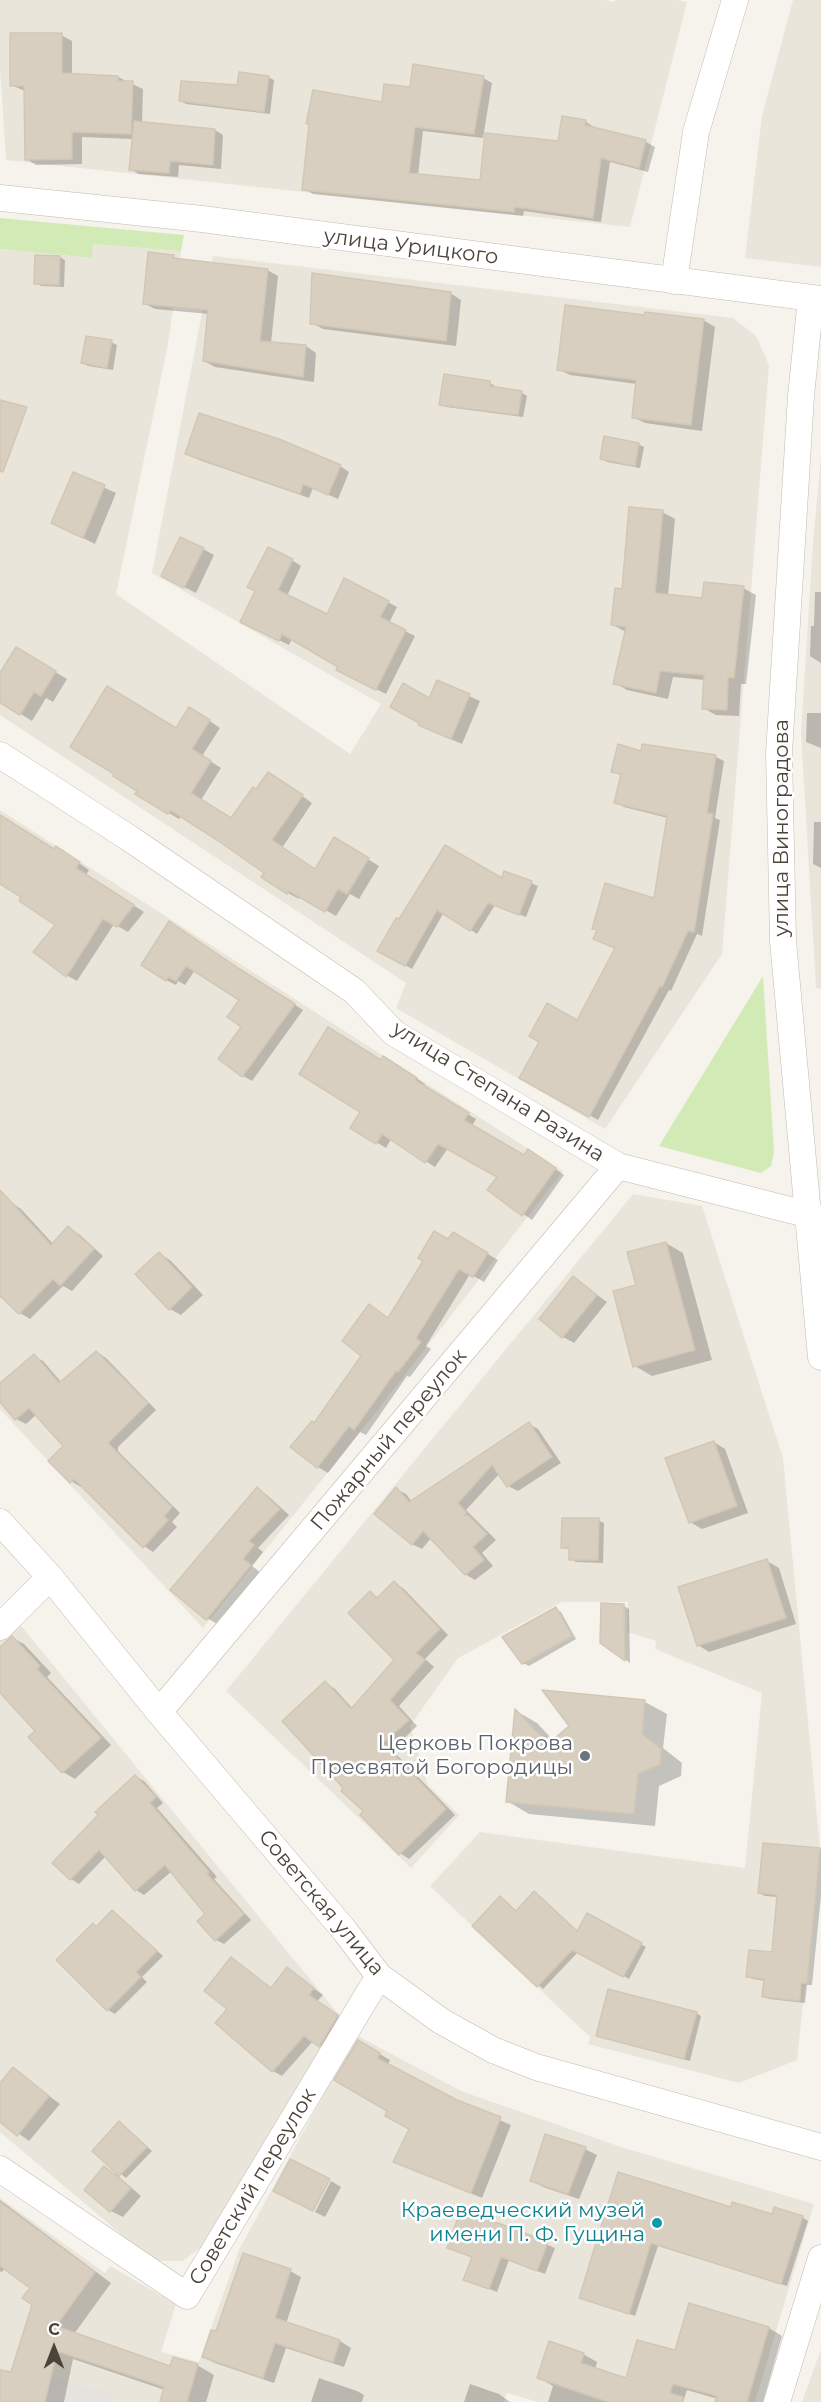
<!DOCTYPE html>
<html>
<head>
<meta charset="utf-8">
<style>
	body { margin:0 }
	#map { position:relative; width:821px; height:2402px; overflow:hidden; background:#f6f3ec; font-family:Montserrat,sans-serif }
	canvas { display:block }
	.north { position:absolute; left:24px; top:2318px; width:60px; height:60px; -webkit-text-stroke:4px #fff; paint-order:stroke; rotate:0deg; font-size:16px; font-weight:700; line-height:24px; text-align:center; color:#4b4439 }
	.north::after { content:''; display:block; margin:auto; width:21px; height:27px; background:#4b4439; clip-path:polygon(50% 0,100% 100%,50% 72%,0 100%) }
</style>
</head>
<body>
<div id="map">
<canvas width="821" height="2402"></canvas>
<div class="north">С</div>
</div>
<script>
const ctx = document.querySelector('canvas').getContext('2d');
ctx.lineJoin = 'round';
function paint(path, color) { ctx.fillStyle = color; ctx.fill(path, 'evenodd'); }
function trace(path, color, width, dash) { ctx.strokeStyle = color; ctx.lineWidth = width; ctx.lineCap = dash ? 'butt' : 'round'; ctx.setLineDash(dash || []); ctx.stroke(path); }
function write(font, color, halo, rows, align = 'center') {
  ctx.font = font + ' Montserrat,sans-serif'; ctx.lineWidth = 5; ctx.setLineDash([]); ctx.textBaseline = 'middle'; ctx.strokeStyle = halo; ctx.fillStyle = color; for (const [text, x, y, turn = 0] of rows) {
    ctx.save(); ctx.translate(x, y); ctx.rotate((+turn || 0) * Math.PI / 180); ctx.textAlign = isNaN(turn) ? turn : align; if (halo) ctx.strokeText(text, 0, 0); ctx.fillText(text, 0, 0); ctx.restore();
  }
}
paint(new Path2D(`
	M0 0H605L614 2 615 0H677L687 2 630 227 6 160 0 68Z
	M793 0H821V267L745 258 762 116Z
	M93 244 181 251 168 344 116 594 350 754 381 704 152 573 213 256 733 318 756 336 769 365 722 954 605 1129 396 1008 406 983 0 715V249L91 258Z
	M821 457V989L816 988 801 733 813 542Z
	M0 810 563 1171 377 1411 203 1628 0 1409Z
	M633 1194 702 1206 783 1458 820 1848 797 2060 739 2083 588 2044 590 2037 430 1886 480 1832 745 1868 762 1693 655 1649 656 1641 627 1632 628 1602H562L458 1658 410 1726 428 1785 459 1815 411 1868 226 1691Z
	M18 1622 340 2016 203 2246 182 2261H159L129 2241 0 2132V1639Z
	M356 2035 461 2091 621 2147 814 2204 755 2402H538L507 2393 504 2402H111L113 2391 0 2367V2198L105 2273 110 2266 176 2304 161 2352 199 2362 239 2250Z
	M821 2349V2402H802Z`), '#eae5da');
paint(new Path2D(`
	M0 2367 113 2391 111 2402H0Z`), '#e6e2dd');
paint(new Path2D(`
	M0 218 184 235 181 251 93 244 92 258 0 249Z
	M763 976 774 1152 771 1166 761 1173 659 1146Z`), '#d2eab5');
paint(new Path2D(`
	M61 35 72 41V75L118 77 143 89 142 123 215 130 223 135 221 169 179 165 178 177 139 174 130 169 133 139 82 137V164L36 165 26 159 25 91 11 85Z
	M268 77 274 80 270 114 186 104 180 100 239 87Z
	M483 78 492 83 483 138 423 131 418 175 481 182 559 143 586 122 594 127V129L646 142 655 147 648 172 610 162 601 222 524 211 523 216 313 194 304 189 384 104 411 88Z
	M173 256 181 261 267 270 278 276 271 343 306 346 316 353 314 382 215 367 204 361 209 314 155 309 144 303Z
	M60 257 65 260 64 287 41 286 35 283Z
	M450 293 461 300 456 346 323 329 312 323Z
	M703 320 715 327 702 431 645 423 633 417 637 384 570 375 558 369Z
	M111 342 117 345 113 370 88 366 83 363Z
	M490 383 495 386V388L522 393 527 396 523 417 446 407 441 404Z
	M638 444 644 447 640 468 607 462 602 459Z
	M189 455 340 466 349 472 338 499 313 488 309 498 199 460Z
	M74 474 116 493 95 544 65 529Z
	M662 512 675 519 668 596 703 600 743 588 756 595 746 684H741L739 716 716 715 703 708 705 680 673 677 668 699 627 690 615 683 626 632 613 625 623 590Z
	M203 549 214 555 196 593 178 584Z
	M292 560 301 566 287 596 328 616 388 602 397 607 389 623 415 636 386 694 348 675 340 666 292 638 289 645 252 627Z
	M815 592H821V663L810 656 811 626H814Z
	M17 649 67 679 53 702 46 698 32 721 0 701V676Z
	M438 682 480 701 462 744 430 730 420 722Z
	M807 713H821V748L806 742Z
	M201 715 220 728 202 756 221 768 201 800 232 820 257 791 280 780 312 803 282 848 316 870 335 839 379 866 359 899 350 894 336 916 301 896 299 899 288 893 263 877 266 872 182 815 179 819 169 813 177 730Z
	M643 746 716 757 724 761 715 818 720 820 702 936 697 934 671 991 669 990 598 1120 521 1077 577 1022 617 949 595 938 655 899 668 818 624 807 615 802 622 776 613 771 642 753Z
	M0 815 54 851 66 854 89 870 86 875 144 912 128 932 114 924 77 981 66 975 57 924 23 897 0 882Z
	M814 822H821V868L813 864Z
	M502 880 531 883 538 886 526 917 495 905 477 934 444 912 412 969 379 950 399 921Z
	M170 923 303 1010 252 1081 243 1076 244 1026 241 999 195 970 185 985 178 981 176 985 166 980Z
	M381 1062 393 1063 425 1084 423 1087 476 1119 472 1126 525 1156H537L564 1175 532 1220 489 1190 499 1176 448 1148 435 1167 391 1139 386 1148 352 1128 362 1111Z
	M10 1202 21 1209 54 1245 68 1228 79 1234 103 1256 72 1291 63 1286 30 1319 20 1313 2 1296 0 1298V1212Z
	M454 1234 498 1260 484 1282 470 1274 426 1346 431 1349 410 1377 407 1376 366 1435 360 1432 328 1473 318 1467 315 1424 363 1355 369 1306 389 1319Z
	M666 1243 683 1253 712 1360 652 1376 635 1366 638 1286Z
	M159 1254 170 1260 203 1295 181 1315 170 1309Z
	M574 1278 607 1302 574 1343 563 1337Z
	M97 1352 106 1358 156 1410 118 1447V1451L180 1513 172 1522 177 1527 153 1552 144 1546 82 1486 81 1487 71 1481 65 1447 37 1414 26 1424 16 1419 0 1400V1385L34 1356 43 1361 62 1383Z
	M529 1424 538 1429 561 1463 518 1491 508 1486 500 1473 466 1510 496 1540 482 1553 493 1566 475 1580 465 1574 431 1538 422 1549 412 1544 396 1489 406 1494 412 1502Z
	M714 1442 725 1449 748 1513 702 1529 690 1522Z
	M257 1489 267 1495 289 1515 258 1548 263 1552 252 1566 260 1572 217 1624 207 1618Z
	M598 1520 604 1523 603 1563 576 1562 570 1559V1550L562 1547Z
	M767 1561 779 1568 796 1624 709 1652 698 1645Z
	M395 1583 404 1589 448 1635 425 1659 434 1667 399 1706 417 1726 392 1750 455 1815 409 1859 400 1853 345 1788 326 1683 335 1689 353 1709 397 1660 370 1593 379 1598Z
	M624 1606 629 1609 630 1663 602 1642Z
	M556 1609 561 1612 576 1639 529 1666 523 1663Z
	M12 1638 24 1644 51 1673 47 1677 111 1745 75 1779 63 1772 30 1737 37 1731 0 1690V1649Z
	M545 1692 645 1702 667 1714 663 1748 682 1763 681 1776 659 1786 655 1826 529 1814 507 1801 516 1711 537 1723 554 1741 571 1726Z
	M136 1777 144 1781 163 1803 157 1808 217 1877 214 1879 251 1920 224 1944 216 1940 207 1914 172 1871 144 1895 136 1890 106 1856 79 1884 71 1879 100 1815Z
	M764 1844 821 1850V1896L812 1985H807L805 2003 769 1999 763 1996 765 1981 753 1979 748 1976 773 1954 778 1897 765 1896 759 1893Z
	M539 1896 578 1932 587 1915 646 1947 629 1979 579 1951 543 1989 474 1926 500 1898 517 1912Z
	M113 1912 163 1956 142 1977 147 1982 115 2014 108 2010 93 1925 98 1927Z
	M232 1959 272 1989 287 1969 323 1995 317 2001 346 2022 329 2051 313 2041 282 2076 273 2071 217 2023 229 2009Z
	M696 2013 701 2016 690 2061 598 2036Z
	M359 2042 390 2060 388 2065 456 2101 511 2125 482 2198 395 2162 411 2128 390 2111Z
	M13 2069 60 2104 29 2141 0 2120V2085Z
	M120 2123 152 2151 126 2178 94 2151Z
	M585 2149 597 2155 579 2199 543 2187 532 2181Z
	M104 2168 117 2175 141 2196 123 2217 111 2211 86 2189Z
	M619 2174 732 2209 773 2216 802 2217 808 2221 787 2286 658 2246 635 2316 580 2297Z
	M331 2181 341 2187 325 2217 315 2212Z
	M0 2200 111 2283 74 2334 171 2368 197 2365 214 2375 206 2402H161L165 2390 73 2359 64 2402H0V2371L12 2374 34 2305 32 2288 5 2268 2 2272 0 2271Z
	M462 2211 555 2248 545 2274 509 2260 497 2292 464 2279 473 2258 449 2247Z
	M290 2271 301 2277 286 2324 340 2341 351 2348 344 2367 286 2348 274 2383 215 2363 203 2357 217 2333Z
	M769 2328 782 2336 763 2402H717L718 2399 687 2390 683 2402H548L553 2386 538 2377 583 2354 597 2362 595 2370 627 2380 676 2352Z
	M319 2378 357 2391 364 2395 362 2402H311Z
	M470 2384 499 2394 510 2402H464Z`), '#0003');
const building = new Path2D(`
	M10 33H62V73L118 76V81H133L131 134 72 132V159L25 160 24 86H10Z
	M413 64 484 76 474 134 415 127 409 173 480 180 485 133 558 141 562 116 586 120 585 125 646 140 639 168 601 158 593 218 515 207 514 212 302 190 309 124H306L313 90 382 102 384 84 410 87Z
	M239 72 269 76 264 112 179 101 181 81 237 85Z
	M134 121 215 129 213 165 170 161 169 173 129 170Z
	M148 252 174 255 173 258 268 269 260 341 306 345 303 377 203 361 208 310 143 304Z
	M35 255 60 256 59 285 34 284Z
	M312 273 451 292 446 341 310 324Z
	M565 305 644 315 645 312 704 319 691 425 632 418 636 380 557 370Z
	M86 336 112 340 107 368 81 363Z
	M444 374 490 381V386L522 391 518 415 439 405Z
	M0 400 27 407 3 472 0 471Z
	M199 413 279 439 341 465 328 495 303 484 300 494 185 454Z
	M604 436 639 443 635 466 600 459Z
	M73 472 105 485 83 538 51 523Z
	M629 507 663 510 655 593 702 598 704 582 744 586 734 678 728 677 727 710 702 709 704 675 660 671 656 693 613 684 626 627 611 625 615 588 622 589Z
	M180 537 204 548 184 588 161 576Z
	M268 547 293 559 278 590 327 614 344 578 389 601 380 617 406 630 376 690 336 670 338 667 282 634 279 641 240 622 255 591 247 587Z
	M16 647 56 671 41 696 34 692 20 715 0 703V673Z
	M437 680 470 694 451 739 418 725 419 723 390 707 403 683 429 698Z
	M107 686 176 728 189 707 210 720 192 749 211 761 191 793 231 818 253 787 256 789 268 772 303 795 272 840 315 869 334 837 369 858 347 894 338 889 325 912 289 891 287 894 261 877 264 873 217 840 170 810 168 814 135 794 137 791 113 776 114 774 70 747Z
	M618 744 641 751 642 744 716 755 707 813 713 814 694 932 688 931 662 987 660 986 589 1117 519 1078 539 1042 529 1036 547 1003 577 1020 615 948 593 939 597 930 592 929 605 883 654 898 667 816 614 803 621 774 611 772Z
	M0 815 54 849 56 846 80 862 76 868 134 905 117 927 103 919 66 977 33 952 55 925 19 901 21 897 0 884Z
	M445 845 502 878 504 871 532 881 519 915 488 903 470 931 437 910 405 966 377 951 396 918 399 919Z
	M169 921 238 968 295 1004 242 1077 218 1059 241 1027 227 1017 239 1000 186 966 176 981 168 977 166 981 141 965Z
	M328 1027 381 1060 383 1056 417 1078 415 1080 469 1113 464 1120 524 1155 528 1149 556 1168 522 1216 487 1190 497 1177 438 1144 425 1163 382 1134 376 1144 350 1128 360 1112 299 1074Z
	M0 1190 51 1245 68 1226 94 1249 60 1286 53 1279 19 1314 0 1296Z
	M434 1231 448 1239 453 1232 488 1253 473 1277 459 1269 416 1338 421 1342 398 1372 396 1371 354 1430 349 1426 317 1468 290 1447 312 1421 314 1423 361 1356 342 1341 369 1304 388 1318 423 1261 418 1258Z
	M666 1242 695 1350 633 1367 613 1291 636 1285 627 1252Z
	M159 1252 192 1287 169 1310 135 1274Z
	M573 1276 597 1295 562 1338 539 1319Z
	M96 1351 148 1403 109 1442V1444L172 1507 164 1516 168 1520 143 1548 74 1479 70 1483 48 1461 63 1446 29 1408 15 1420 0 1402V1383L34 1354 59 1383Z
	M529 1422 552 1457 507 1487 492 1465 458 1503 467 1513 464 1515 469 1516 487 1534 473 1547 484 1560 465 1575 423 1531 412 1545 374 1514 396 1487 409 1502Z
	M714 1441 737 1506 689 1523 665 1458Z
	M257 1487 280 1509 249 1541 254 1545 243 1559 251 1565 206 1620 170 1590Z
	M562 1518H599L598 1560H569V1548H561Z
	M767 1559 786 1618 697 1646 678 1587Z
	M394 1581 440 1629 416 1653 425 1660 390 1700 409 1720 383 1743 446 1809 399 1855 360 1815 363 1811 341 1791 343 1788 282 1721 325 1681 351 1709 394 1660 348 1613 370 1591 377 1598Z
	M601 1603 624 1604 625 1661 600 1643Z
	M556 1607 572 1636 522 1664 502 1637Z
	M12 1636 40 1666 37 1669 101 1738 62 1773 28 1737 35 1731 0 1693V1647Z
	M542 1690 645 1700 642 1734 661 1749 660 1764 638 1774 634 1814 506 1802 515 1709 548 1744 569 1726Z
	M135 1775 156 1797 150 1803 209 1872 207 1874 244 1914 215 1941 197 1921 205 1914 165 1865 135 1891 99 1850 70 1880 52 1863 98 1815 95 1812Z
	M763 1843 820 1848 807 1983H801L800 2001 762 1997 764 1979 746 1977 749 1950 772 1952 777 1895 758 1893Z
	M534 1891 577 1931 587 1913 642 1943 623 1977 572 1950 537 1987 472 1926 500 1896 516 1911Z
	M112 1910 157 1951 136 1972 141 1977 107 2011 56 1960 93 1923 96 1927Z
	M231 1957 271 1988 287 1967 314 1988 309 1995 338 2015 319 2047 304 2036 272 2072 215 2023 227 2009 204 1991Z
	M608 1989 697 2012 684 2059 596 2036Z
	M358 2040 380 2053 377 2058 457 2100 501 2117 471 2193 393 2162 409 2129 385 2116 387 2111 334 2080Z
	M13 2067 49 2096 17 2136 0 2122V2083Z
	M119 2121 147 2147 119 2176 92 2151Z
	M545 2134 586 2147 568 2194 530 2181Z
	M290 2159 330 2179 313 2211 273 2191Z
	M104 2166 131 2188 110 2212 84 2190Z
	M618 2172 731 2207 732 2202 772 2214 774 2207 803 2216 781 2284 651 2243 629 2314 579 2298Z
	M0 2202 95 2272 56 2326 170 2366 173 2357 198 2364 187 2402H160L164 2387 57 2351 45 2402H0V2370L11 2372 32 2305 22 2298 30 2288 0 2266Z
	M461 2209 548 2242 537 2271 501 2257 489 2289 463 2280 472 2257 447 2248Z
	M243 2253 291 2269 275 2318 340 2340 333 2362 275 2343 263 2378 202 2357 211 2330 216 2331Z
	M689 2303 769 2327 747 2402H715L717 2396 673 2384 670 2393 683 2397 682 2402H608L537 2378 549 2341 584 2353 581 2363 626 2378 637 2340 675 2350Z`);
paint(building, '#d8cfc1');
trace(building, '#d3c7b4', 1.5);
const street = new Path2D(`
	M0 198 202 219 821 299
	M674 281 696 132 735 0
	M811 298 801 396 779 753 783 941 821 1357
	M0 755 129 838 354 991 394 1033 618 1166 821 1218
	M0 1522 50 1577 159 1712 345 1931 379 1976 441 2021 493 2050 536 2067 821 2147
	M0 1627 50 1577
	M159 1712 618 1166
	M0 2169 187 2296 379 1976
	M777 2402 821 2258`);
trace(street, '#c2bbae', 27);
trace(street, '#fff', 26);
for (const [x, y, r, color] of [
	[585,1756,6,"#6b7280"],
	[657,2223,6,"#0f9aa8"]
]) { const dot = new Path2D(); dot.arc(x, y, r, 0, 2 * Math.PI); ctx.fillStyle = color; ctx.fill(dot); trace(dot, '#fff', 2); }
write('21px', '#4b4439', '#fff', [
	["улица Урицкого",411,247,7],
	["улица Виноградова",782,828,-90],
	["улица Степана Разина",498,1092,32],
	["Пожарный переулок",389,1440,-50],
	["Советская улица",321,1903,50],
	["Советский переулок",253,2187,-59]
]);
write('21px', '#5b616d', '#fff', [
	["Церковь Покрова",573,1744],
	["Пресвятой Богородицы",573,1768]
], 'right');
write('21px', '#0d838f', '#fff', [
	["Краеведческий музей",645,2211],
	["имени П. Ф. Гущина",645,2235]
], 'right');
</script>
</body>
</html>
